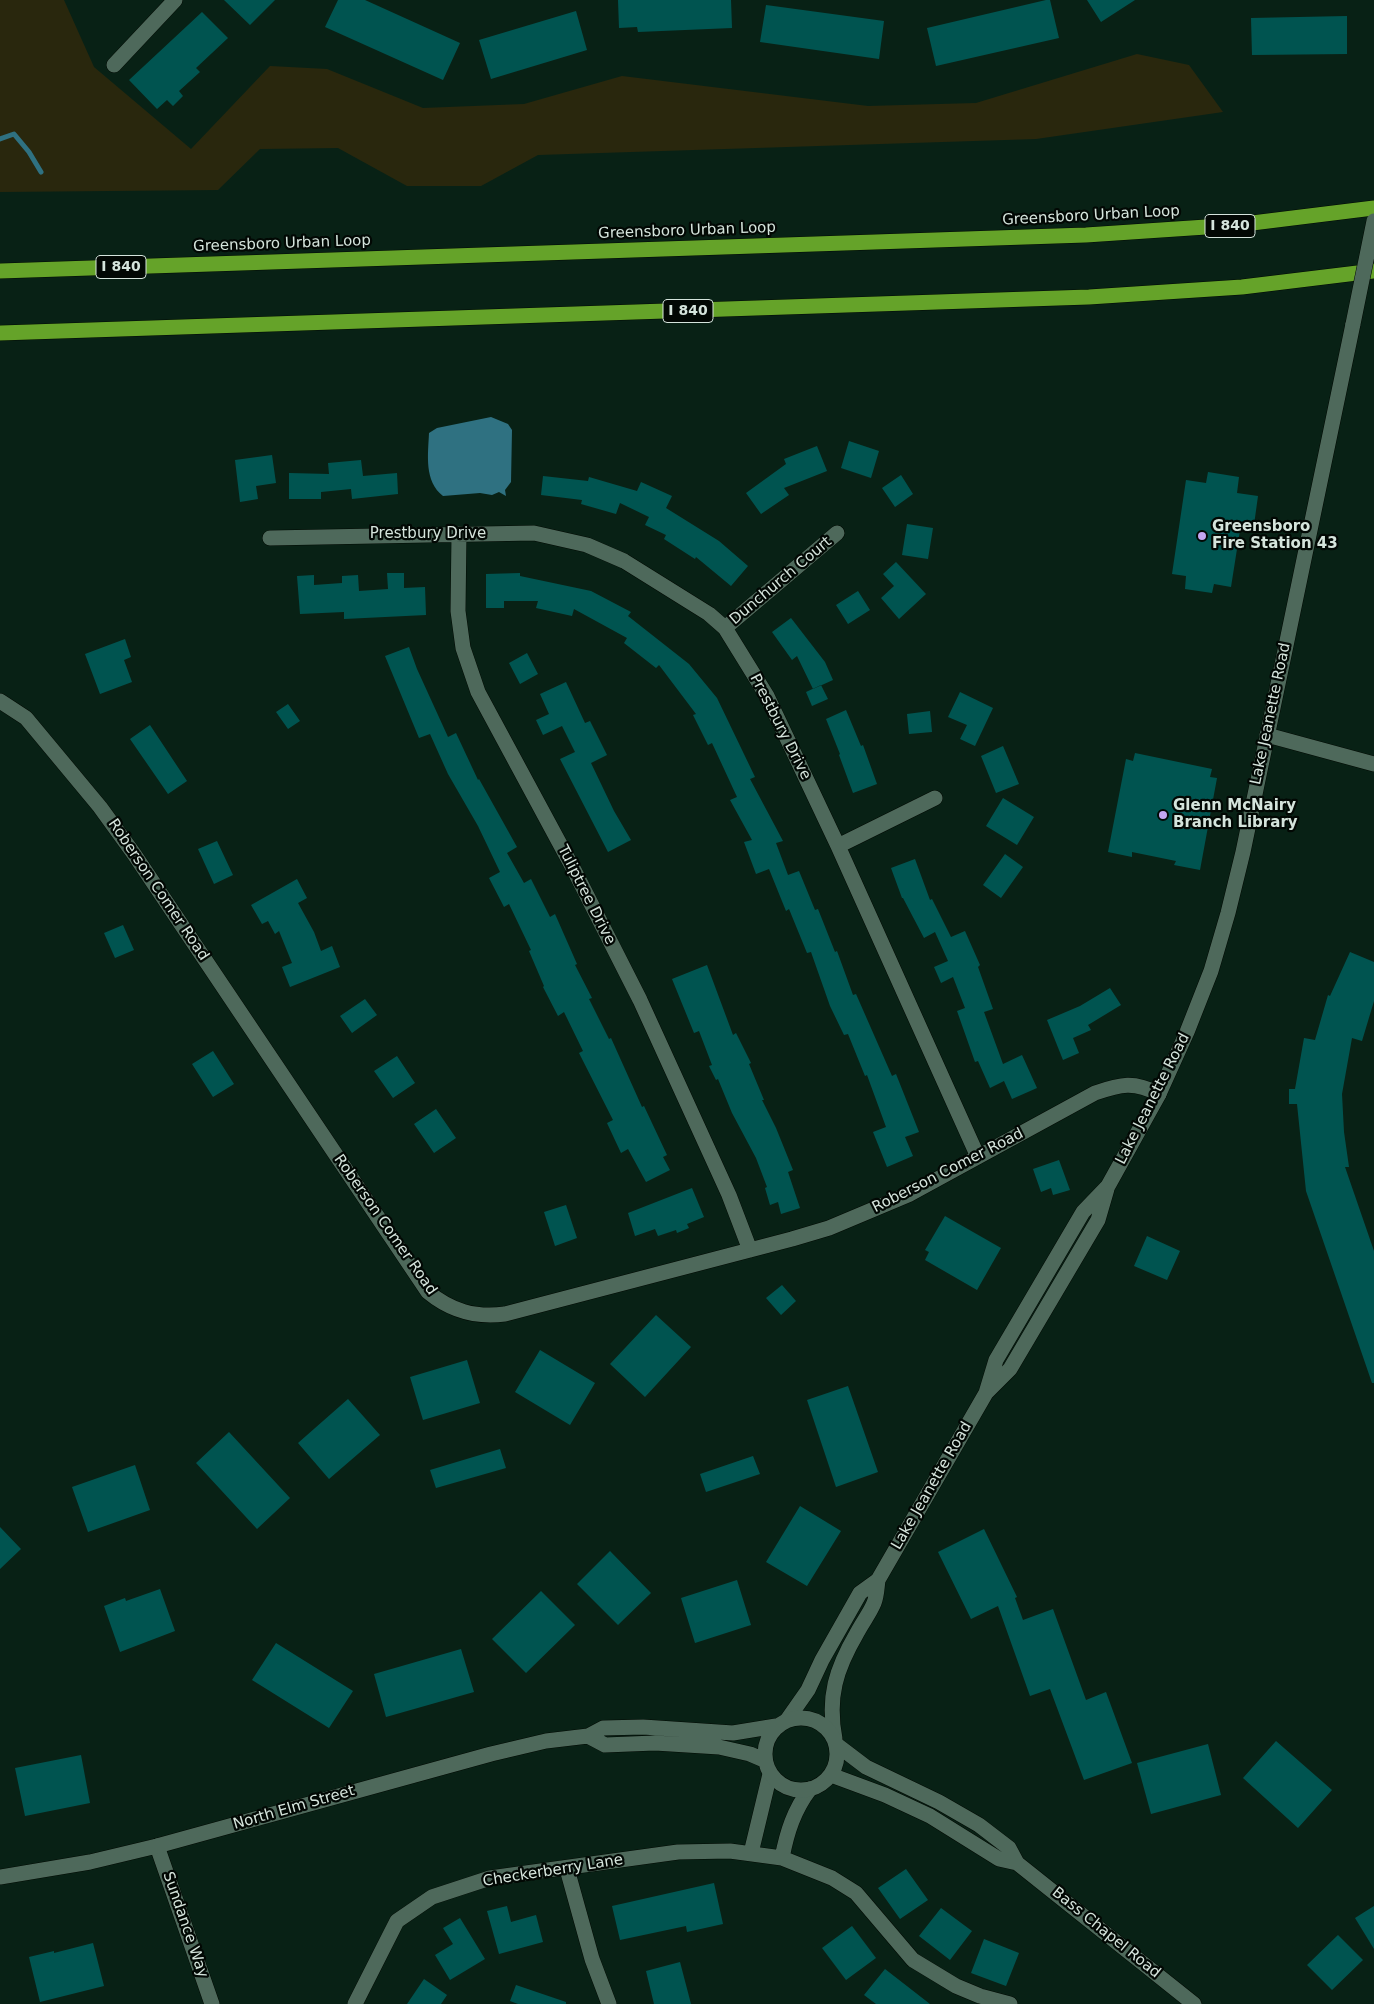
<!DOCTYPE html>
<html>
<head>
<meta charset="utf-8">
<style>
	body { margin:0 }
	canvas { display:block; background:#082115 }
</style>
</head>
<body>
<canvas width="1374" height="2004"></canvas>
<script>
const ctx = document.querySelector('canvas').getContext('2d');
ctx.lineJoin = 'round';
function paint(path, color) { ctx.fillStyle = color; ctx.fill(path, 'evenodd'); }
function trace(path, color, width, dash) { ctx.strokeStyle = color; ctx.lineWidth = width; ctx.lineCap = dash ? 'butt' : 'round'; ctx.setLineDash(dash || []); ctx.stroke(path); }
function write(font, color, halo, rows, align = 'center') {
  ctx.font = font + ' "DejaVu Sans",sans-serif'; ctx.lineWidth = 4.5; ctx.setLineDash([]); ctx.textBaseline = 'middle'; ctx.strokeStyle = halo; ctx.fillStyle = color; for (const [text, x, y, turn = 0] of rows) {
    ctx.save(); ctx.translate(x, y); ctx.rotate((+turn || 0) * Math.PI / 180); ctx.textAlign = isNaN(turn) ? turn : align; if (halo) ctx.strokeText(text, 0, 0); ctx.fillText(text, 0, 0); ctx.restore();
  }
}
paint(new Path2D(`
	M0 0H64L94 67 191 149 270 66 327 69 423 108 524 104 622 76 868 106 976 103 1137 54 1189 65 1223 112 1036 139 538 155 481 186H407L338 148 260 149 218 190 0 192Z`), '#29270d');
paint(new Path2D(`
	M491 417 508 424 512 430 511 482 505 490 506 496 499 492 492 495 480 493 443 496C424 481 428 455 429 433L437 428Z`), '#2f7181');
trace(new Path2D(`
	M0 139 14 134 29 152 41 172`), '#2f7181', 5);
paint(new Path2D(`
	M224 0H275L250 25Z
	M338 0H365L460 43 443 80 325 27Z
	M618 0H731L732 28 638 32 637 27 619 28Z
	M1046 0H1050L1059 38 936 66 927 28Z
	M1087 0H1135L1101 22Z
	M766 5 884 21 879 59 760 42Z
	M576 11 587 50 491 79 479 40Z
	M202 12 228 38 196 68 200 72 179 91 183 96 173 106 167 100 157 109 129 80Z
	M1347 16V54L1252 55 1251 18Z
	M849 441 879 451 871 478 841 468Z
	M817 446 827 471 784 488 789 495 761 514 746 493 786 464 784 459Z
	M272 455 276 483 256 486 258 499 240 502 235 460Z
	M361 460 363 476 397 473 398 494 352 499 351 489 321 492V499H289V473L329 474 328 463Z
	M1208 472 1239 477 1237 493 1258 496 1253 532 1240 530 1231 587 1214 584 1212 593 1185 589 1186 576 1172 574 1186 480 1206 483Z
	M901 475 913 494 895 507 882 488Z
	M543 476 588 481 589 477 637 491 641 482 672 496 666 508 719 541 748 566 731 586 696 557 695 559 664 539 666 535 645 525 649 517 620 503 616 514 581 504 582 500 541 495Z
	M907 524 933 528 928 559 902 555Z
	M896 562 926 594 899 619 881 598 894 586 883 574Z
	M387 573H404V588L425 587 426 615 344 619V612L300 614 297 576 314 575V585L342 583V576L358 575 359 591 388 589Z
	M520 573V576L591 591 631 612 628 616 689 664 717 698 755 777 750 779 783 841 776 843 788 875 799 871 815 910 818 909 835 952 837 951 853 995 856 994 892 1076 896 1074 919 1132 905 1137 913 1156 887 1167 873 1132 886 1127 867 1075 865 1076 848 1034 844 1035 830 1006 811 952 807 953 789 909 786 911 769 869 756 874 744 842 752 840 730 800 737 797 712 743 708 745 693 715 696 714 659 665 656 668 624 643 627 638 574 609 572 616 536 608 538 601H504V608H486V574Z
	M858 591 870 610 848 624 836 605Z
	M791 618 825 662 833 680 813 689 797 656 792 660 772 632Z
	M125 639 131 657 124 660 132 682 100 694 85 654Z
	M409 647 417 669 448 737 456 733 478 780 479 779 517 847 507 853 524 883 531 879 550 917 555 914 577 964 575 965 592 998 589 999 609 1039 611 1038 642 1107 644 1106 667 1155 663 1157 670 1170 646 1182 628 1149 621 1153 607 1123 613 1120 579 1053 583 1051 564 1012 558 1016 543 987 544 986 529 951 531 950 509 904 504 907 489 878 500 872 478 826 448 774 430 734 419 738 385 656Z
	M527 653 538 674 520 684 509 663Z
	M566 682 585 723 590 721 607 755 591 763 614 811 631 840 608 852 560 759 575 752 562 726 543 735 536 720 549 714 540 694Z
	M821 685 828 699 812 706 806 692Z
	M960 692 993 708 975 746 960 739 967 725 948 717Z
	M288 704 300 721 288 729 276 712Z
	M846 710 861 746 863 745 877 784 853 793 839 755 840 754 826 719Z
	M930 711 932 732 909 734 907 714Z
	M150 725 187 781 168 794 130 739Z
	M1003 746 1019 784 996 793 981 756Z
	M1135 753 1212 769 1210 777 1217 778 1200 870 1174 865 1176 861 1132 852V857L1108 852 1126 759 1133 761Z
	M1003 798 1034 817 1017 845 986 826Z
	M217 841 233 875 214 884 198 849Z
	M1005 854 1023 867 1001 898 983 885Z
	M915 859 930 900 932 899 951 937 965 931 980 965 978 967 993 1009 984 1012 1003 1064 1022 1055 1037 1088 1012 1099 1004 1081 990 1088 978 1061 975 1062 957 1011 965 1008 953 977 941 983 934 967 948 961 935 932 924 938 903 898H902L891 868Z
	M297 879 307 898 298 903 314 932 321 951 332 946 340 967 290 987 282 967 292 963 279 931 275 934 268 921 262 924 251 905Z
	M123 925 134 950 115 958 104 933Z
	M1350 952 1374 962V1001L1362 1041 1352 1038 1342 1094 1344 1132 1349 1167H1345L1374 1251V1383H1372L1306 1191 1297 1104H1289V1089H1295L1304 1038 1315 1040 1328 995 1330 996Z
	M707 965 733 1035 736 1033 751 1063 749 1064 764 1100H762L776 1128 793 1170 788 1172 800 1208 781 1214 778 1202 770 1205 765 1188 767 1187 756 1158 732 1113 718 1079 716 1080 709 1066 712 1065 699 1031 694 1033 672 979Z
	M1110 988 1121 1005 1088 1025 1091 1030 1073 1038 1079 1053 1063 1060 1047 1020 1080 1006Z
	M365 999 377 1015 352 1033 340 1016Z
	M213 1051 234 1084 213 1097 192 1064Z
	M397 1056 415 1083 393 1098 374 1071Z
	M436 1109 456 1138 434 1153 414 1124Z
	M1059 1160 1070 1190 1053 1195 1051 1188 1041 1192 1033 1169Z
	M692 1188 704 1217 687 1224 689 1228 677 1233 676 1230 658 1236 655 1229 635 1236 628 1213Z
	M566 1205 577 1238 555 1246 544 1212Z
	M945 1216 1001 1248 977 1290 925 1260 929 1252 925 1250Z
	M1147 1236 1180 1251 1167 1280 1134 1266Z
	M782 1285 796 1301 781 1315 766 1298Z
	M656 1315 691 1347 645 1397 610 1364Z
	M540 1350 595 1383 570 1425 515 1392Z
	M467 1360 480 1403 423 1420 410 1377Z
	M848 1386 878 1472 836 1487 807 1400Z
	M348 1399 380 1435 329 1479 298 1443Z
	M229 1432 290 1498 257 1529 196 1463Z
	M500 1449 506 1468 436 1488 430 1470Z
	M753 1456 760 1474 706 1492 700 1474Z
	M135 1465 150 1510 88 1532 72 1487Z
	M800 1506 841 1531 807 1586 766 1562Z
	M0 1527 21 1549 0 1569Z
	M984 1529 1017 1597 1015 1598 1023 1620 1053 1609 1086 1700 1106 1692 1132 1763 1084 1780 1050 1689 1030 1696 998 1606 971 1619 938 1552Z
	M610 1551 651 1593 618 1625 577 1584Z
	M737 1580 751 1625 695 1643 681 1598Z
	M160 1589 175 1631 120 1652 104 1606 125 1598 126 1601Z
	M541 1591 575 1625 526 1673 492 1639Z
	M276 1643 353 1691 329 1728 252 1680Z
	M461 1649 474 1692 386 1717 374 1674Z
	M1276 1741 1332 1790 1298 1828 1243 1778Z
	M1208 1744 1221 1795 1151 1814 1137 1763Z
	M81 1755 90 1803 25 1816 15 1768Z
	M906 1869 928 1900 900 1919 878 1888Z
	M714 1883 723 1924 687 1932 686 1926 620 1940 612 1906Z
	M507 1906 511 1922 536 1915 543 1942 499 1954 487 1911Z
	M1374 1906V1949L1355 1918Z
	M941 1908 972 1931 950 1960 919 1936Z
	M460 1918 485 1959 450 1980 435 1955 453 1944 443 1928Z
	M852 1926 876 1958 846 1980 822 1948Z
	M1338 1935 1363 1960 1332 1990 1307 1965Z
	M984 1939 1019 1953 1006 1986 971 1973Z
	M93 1943 104 1986 40 2002 29 1957 54 1951V1953Z
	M680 1962 691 2004H654L646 1971Z
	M885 1969 930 2004H876L864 1995Z
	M424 1979 447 1995 441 2004H407Z
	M516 1985 566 2002V2004H518L510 2001Z`), '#005450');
const minor = new Path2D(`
	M114 65 175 0
	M459 534 458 611 463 648 478 692 574 870 640 1000 729 1195 750 1250
	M270 538 534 533 587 545 624 561 709 614 725 628 767 696 838 846 978 1157
	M725 628 837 533
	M0 701 26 718 100 807 134 854 428 1292C451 1311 475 1318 505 1314L792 1239 829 1228 910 1194 1095 1093C1121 1084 1134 1081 1159 1094
	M1267 735 1374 764
	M838 846 935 798
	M157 1846 212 2004
	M751 1853 770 1774
	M782 1858C787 1832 794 1810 810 1789
	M567 1869 592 1959 609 2004
	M355 2004 397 1921 432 1897 490 1878 678 1852 730 1851 782 1858 832 1878 856 1893 913 1960 956 1986 980 1996 1010 2004`);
const tertiary = new Path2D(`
	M987 1392 1010 1369 1098 1220 1107 1189
	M787 1720 808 1690 822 1660 860 1593 878 1580
	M835 1739C827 1697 836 1669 857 1633 862 1623 870 1613 874 1603 877 1596 877 1587 878 1580L986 1393 996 1360 1083 1212 1108 1186 1159 1094 1187 1032 1211 971 1228 913 1243 852 1353 324`);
const secondary = new Path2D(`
	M765 1754a36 36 0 1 1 72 0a36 36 0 1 1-72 0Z
	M588 1736 605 1745 655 1743 719 1747 750 1754 764 1760
	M837 1745 866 1767 939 1802 979 1825 1009 1848 1017 1863 1194 2004
	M831 1775 885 1795 930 1816 999 1859 1017 1863
	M0 1877 90 1862 157 1846 491 1754 546 1741 588 1736 603 1728 643 1727 733 1733 776 1726`);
const motorway = new Path2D(`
	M0 271 1086 235 1236 225 1374 208
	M0 333 1089 297 1242 287 1374 271`);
trace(minor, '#000a03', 16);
trace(tertiary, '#000a03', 16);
trace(secondary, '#000a03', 16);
trace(motorway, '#000a03', 16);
trace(minor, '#4e695b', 15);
trace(tertiary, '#4e695b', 15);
trace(secondary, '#4e695b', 15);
trace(motorway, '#65a329', 15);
const tertiaryBridge = new Path2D(`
	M1353 324 1374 221`);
trace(tertiaryBridge, '#000a03', 16, []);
trace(tertiaryBridge, '#4e695b', 15);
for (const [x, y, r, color] of [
	[1202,536,5,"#c3a7f2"],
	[1163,815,5,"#c3a7f2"]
]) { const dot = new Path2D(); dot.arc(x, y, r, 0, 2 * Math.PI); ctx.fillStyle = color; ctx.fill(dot); trace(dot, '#020804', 2); }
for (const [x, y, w] of [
	[1230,226,50],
	[121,267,50],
	[688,311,50]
]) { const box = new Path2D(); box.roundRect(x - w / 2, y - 11.5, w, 23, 4); ctx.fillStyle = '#020804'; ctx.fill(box); trace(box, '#d5e4dc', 1); }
write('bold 14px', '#d5e4dc', null, [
	["I 840",1230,226],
	["I 840",121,267],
	["I 840",688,311]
]);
write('15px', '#d5e4dc', '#020804', [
	["Greensboro Urban Loop",1091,216,-3],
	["Greensboro Urban Loop",687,231,-2],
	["Greensboro Urban Loop",282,244,-2],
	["Prestbury Drive",428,534],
	["Dunchurch Court",781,581,-40],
	["Lake Jeanette Road",1271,714,-78],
	["Prestbury Drive",780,727,63],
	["Roberson Comer Road",158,890,56],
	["Tuliptree Drive",586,895,63],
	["Lake Jeanette Road",1153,1099,-63],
	["Roberson Comer Road",948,1171,-27],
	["Roberson Comer Road",385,1225,55],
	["Lake Jeanette Road",932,1486,-60],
	["North Elm Street",294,1808,-16],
	["Checkerberry Lane",553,1871,-9],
	["Sundance Way",185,1925,71],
	["Bass Chapel Road",1106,1933,39]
]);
write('bold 15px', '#d5e4dc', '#020804', [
	["Greensboro",1212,527],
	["Fire Station 43",1212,544],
	["Glenn McNairy",1173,806],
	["Branch Library",1173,823]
], 'left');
</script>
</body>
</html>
